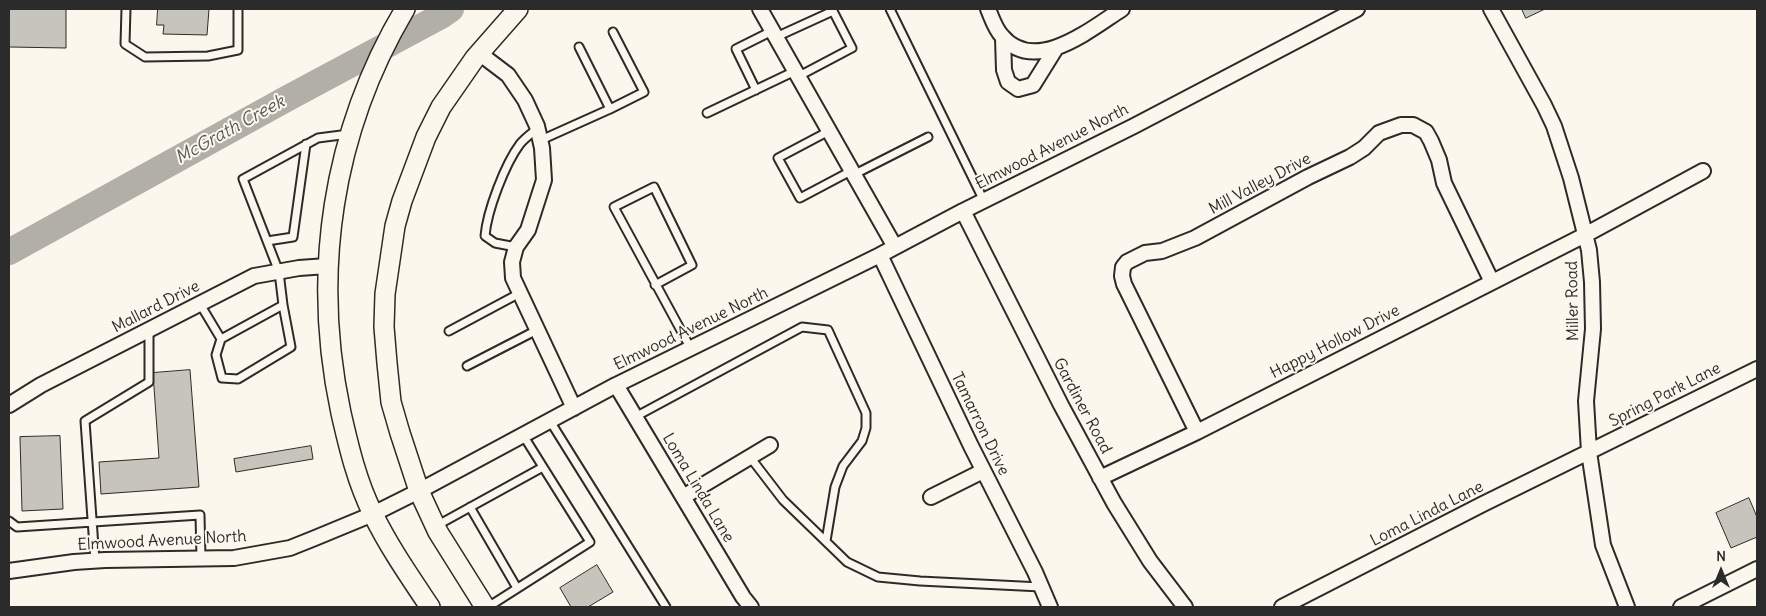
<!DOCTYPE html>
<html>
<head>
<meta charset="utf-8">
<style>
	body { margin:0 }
	#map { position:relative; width:1766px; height:616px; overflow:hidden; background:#fbf7ec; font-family:Delius,sans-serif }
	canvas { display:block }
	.frame { position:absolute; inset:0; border:10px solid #2b2b2b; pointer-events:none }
	.north { position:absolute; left:1696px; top:546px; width:50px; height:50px; -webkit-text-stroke:4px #fbf7ec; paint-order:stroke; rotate:0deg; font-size:14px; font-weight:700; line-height:20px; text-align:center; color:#2b2b2b }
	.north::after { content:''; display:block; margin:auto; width:18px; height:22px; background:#2b2b2b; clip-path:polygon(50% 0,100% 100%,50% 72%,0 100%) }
</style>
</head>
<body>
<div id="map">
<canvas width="1766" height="616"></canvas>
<div class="frame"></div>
<div class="north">N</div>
</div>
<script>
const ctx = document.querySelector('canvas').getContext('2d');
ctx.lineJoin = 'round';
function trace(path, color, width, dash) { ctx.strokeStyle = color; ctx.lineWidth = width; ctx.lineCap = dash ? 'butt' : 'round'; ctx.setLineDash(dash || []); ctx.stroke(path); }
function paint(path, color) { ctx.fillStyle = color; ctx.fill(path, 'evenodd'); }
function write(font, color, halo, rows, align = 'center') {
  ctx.font = font + ' Delius,sans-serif'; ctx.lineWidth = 4; ctx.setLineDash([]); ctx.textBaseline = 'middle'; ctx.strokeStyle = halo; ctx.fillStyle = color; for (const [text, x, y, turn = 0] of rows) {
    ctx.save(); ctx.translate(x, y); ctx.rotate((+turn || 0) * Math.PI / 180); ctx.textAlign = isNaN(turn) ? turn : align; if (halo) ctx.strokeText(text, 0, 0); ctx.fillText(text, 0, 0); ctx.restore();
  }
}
trace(new Path2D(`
	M9 252 288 98 441 16 451 9`), '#b1afa7', 26);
const building = new Path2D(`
	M9 9H66V48L9 47Z
	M158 9H209L207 35 163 34 164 25H157Z
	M1522 9H1545L1526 18Z
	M190 370 199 487 101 494 99 462 159 458 153 373Z
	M60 436 63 509 22 511 20 437Z
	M311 446 313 459 236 472 234 459Z
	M1749 498 1757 517V537L1731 548 1716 513Z
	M597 565 613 592 588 607H571L560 588Z`);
paint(building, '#c7c4bc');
trace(building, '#2b2b2b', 1);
const lane = new Path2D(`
	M126 9 125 44 145 57 208 56 238 50V9
	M890 9 984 201
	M776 37 833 11 852 48 799 76
	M579 47 610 109
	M756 90 736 49 772 31
	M707 113 795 71
	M829 131 778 158 800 198 851 171
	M541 140 610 109 644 92 613 32
	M306 144 293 237 267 241 243 179 318 138 349 134
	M853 175 928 137
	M516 247 495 243 485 236C487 211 505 164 520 144 525 138 532 133 538 128
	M655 285 692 265 654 187 614 207 691 349
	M200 304 221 339 283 305 279 272 267 241
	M449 331 520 293
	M221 339 216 355 222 378 238 379 291 347 283 305
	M467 366 537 330
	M635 417 802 327 828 330 866 413V428L862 441 843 466 835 487 826 541
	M550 421 666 607
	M750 457 783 500 847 562 878 577 920 581 1041 587
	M470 507 517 588
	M9 521 17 527 200 515 201 558
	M436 526 543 467 523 435
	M95 561 85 421 149 382V331
	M488 607 590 542 543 467`);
const street = new Path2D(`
	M760 9 895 247
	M988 9C992 18 995 29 1002 36 1035 76 1092 28 1122 9
	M1491 9 1544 105 1554 126 1571 178 1589 250 1592 282 1593 329 1586 401 1589 452 1603 545 1627 607
	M1003 38 1004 70 1008 82 1018 89 1033 85 1056 48
	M479 53 508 75 525 100 537 126 542 148 544 180 528 230 516 247 512 262 513 278 574 408
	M963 211 1061 405 1114 503 1150 561 1185 607
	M880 255 971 446 1035 572 1050 607
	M616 385 743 597 751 607
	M9 405 41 385 254 276 299 268 327 266
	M1197 432 1124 284 1122 276 1123 267 1127 262 1145 253 1162 251 1195 238 1308 177 1350 157 1364 148 1379 133 1401 125H1413L1426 132 1431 141 1439 160 1444 183 1492 282
	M1100 478 1197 432 1585 235 1703 171
	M683 497 770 445
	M931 497 983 471
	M9 571 74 562 105 560 234 558 290 548 315 538 373 514 419 491 616 385 880 255 963 211 1134 126 1357 9
	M1282 607 1483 504 1757 369
	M1681 607 1757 569`);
const secondary = new Path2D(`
	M405 9C332 132 311 273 341 413 349 448 357 482 373 514 389 547 410 577 430 607
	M485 607 438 532 419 491 400 433 391 402 387 363 384 327 385 294 395 226 402 201 426 137 441 107 475 58 518 9`);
trace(lane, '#2b2b2b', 11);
trace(street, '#2b2b2b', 18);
trace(secondary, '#2b2b2b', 22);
trace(lane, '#fbf7ec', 7);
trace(street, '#fbf7ec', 14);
trace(secondary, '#fbf7ec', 19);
write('16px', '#2b2b2b', '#fbf7ec', [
	["Elmwood Avenue North",1052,147,-27],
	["Mill Valley Drive",1260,184,-28],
	["Miller Road",1573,301,-91],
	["Mallard Drive",156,307,-27],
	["Elmwood Avenue North",691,329,-26],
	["Happy Hollow Drive",1335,342,-27],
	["Spring Park Lane",1665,395,-27],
	["Gardiner Road",1082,406,62],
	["Tamarron Drive",980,424,64],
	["Loma Linda Lane",698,488,59],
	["Loma Linda Lane",1427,514,-27],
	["Elmwood Avenue North",162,541,-3]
]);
write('italic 18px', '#5a5956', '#fbf7ec', [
	["McGrath Creek",230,130,-29]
]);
</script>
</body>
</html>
